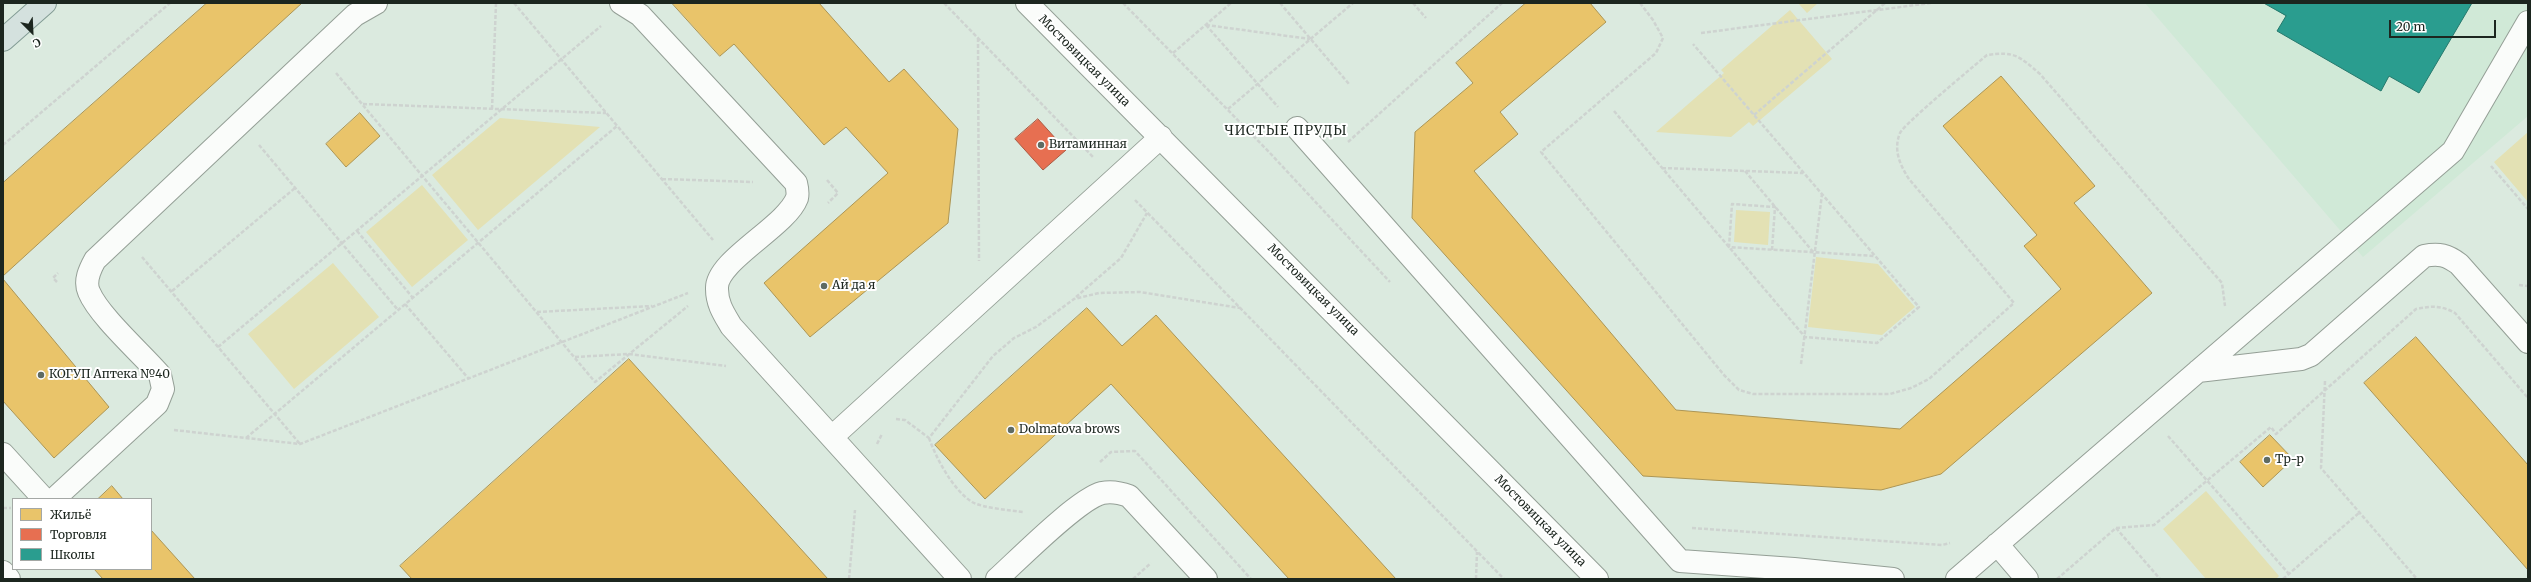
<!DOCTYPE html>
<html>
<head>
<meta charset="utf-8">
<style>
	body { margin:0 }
	#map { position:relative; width:2531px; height:582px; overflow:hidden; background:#dbeadf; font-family:Merriweather,serif }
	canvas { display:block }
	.frame { position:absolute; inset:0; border:4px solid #1c261f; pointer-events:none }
	.legend { position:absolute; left:12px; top:498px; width:140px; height:72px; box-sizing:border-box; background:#fff; border:1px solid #a4a8a5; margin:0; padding:5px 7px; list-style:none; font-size:12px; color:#1c261f }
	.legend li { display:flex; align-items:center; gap:8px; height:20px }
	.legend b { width:20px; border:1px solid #a4a8a5 }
	.north { position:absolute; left:12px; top:12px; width:40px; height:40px; -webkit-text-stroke:3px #fff; paint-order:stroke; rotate:156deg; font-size:11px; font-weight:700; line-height:16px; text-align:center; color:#1c261f }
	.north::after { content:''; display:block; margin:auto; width:14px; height:18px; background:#1c261f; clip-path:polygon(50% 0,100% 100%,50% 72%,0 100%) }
	.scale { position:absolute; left:2389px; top:20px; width:107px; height:18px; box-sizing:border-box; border:2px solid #1c261f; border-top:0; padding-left:5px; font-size:12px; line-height:14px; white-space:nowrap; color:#1c261f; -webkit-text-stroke:3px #fff; paint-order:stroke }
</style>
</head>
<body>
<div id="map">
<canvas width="2531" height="582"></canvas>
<div class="frame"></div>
<ul class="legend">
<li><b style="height:11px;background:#e9c46a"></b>Жильё</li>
<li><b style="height:11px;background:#e76f51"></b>Торговля</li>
<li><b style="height:11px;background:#2a9d8f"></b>Школы</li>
</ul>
<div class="north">С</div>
<div class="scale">20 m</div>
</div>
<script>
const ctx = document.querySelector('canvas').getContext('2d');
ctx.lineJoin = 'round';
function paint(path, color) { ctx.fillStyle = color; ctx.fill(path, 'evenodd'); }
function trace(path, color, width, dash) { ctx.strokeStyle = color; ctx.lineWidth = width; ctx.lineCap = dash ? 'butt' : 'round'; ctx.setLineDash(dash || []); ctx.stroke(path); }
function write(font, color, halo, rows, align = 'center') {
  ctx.font = font + ' Merriweather,serif'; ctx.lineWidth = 4; ctx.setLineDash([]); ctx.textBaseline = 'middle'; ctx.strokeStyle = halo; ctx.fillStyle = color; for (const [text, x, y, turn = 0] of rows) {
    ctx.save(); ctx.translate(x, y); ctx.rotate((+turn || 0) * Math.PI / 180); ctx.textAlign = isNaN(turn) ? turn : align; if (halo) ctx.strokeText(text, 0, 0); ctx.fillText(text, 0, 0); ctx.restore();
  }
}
paint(new Path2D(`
	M2145 3H2528V116L2363 257Z`), '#d0e9d7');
paint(new Path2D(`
	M1798 3H1818L1807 13Z
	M1790 10 1832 59 1753 126 1749 122 1731 137 1656 132 1724 73 1721 70Z
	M500 118 600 127 478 230 432 175Z
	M2528 132V202L2494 162Z
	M422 185 468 240 412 287 366 232Z
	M1736 210 1770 212 1768 245 1734 242Z
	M1816 257 1878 264 1915 307 1882 335 1808 327Z
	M333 263 379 317 294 389 248 334Z
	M2206 491 2279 576 2276 579H2206L2163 529Z`), '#e3e1b4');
const homes = new Path2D(`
	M207 3H302L3 276V183Z
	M672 3H819L889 82 904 69 958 129 948 223 810 337 764 283 888 173 846 127 824 145 734 44 720 56Z
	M1526 3H1590L1606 22 1500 112 1518 134 1474 171 1676 410 1900 429 2061 289 2024 246 2037 235 1943 126 2001 76 2095 186 2074 203 2152 293 1941 474 1881 490 1643 476 1412 218 1415 132 1473 83 1456 63Z
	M360 113 380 136 346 167 326 144Z
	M3 279 109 407 54 458 3 401Z
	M1087 308 1122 346 1156 315 1396 579H1289L1111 384 985 499 935 445Z
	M2416 337 2528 465V570L2364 383Z
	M629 359 828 579H412L400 566Z
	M2270 435 2293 459 2263 487 2240 462Z
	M112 486 123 499H98Z
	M151 530 195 579H103L94 569H151Z`);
paint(homes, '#e9c46a');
trace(homes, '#ac9554', 1);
const shops = new Path2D(`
	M1038 119 1066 150 1043 170 1015 139Z`);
paint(shops, '#e76f51');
trace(shops, '#aa5942', 1);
const schools = new Path2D(`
	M2264 3H2472L2419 93 2389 76 2381 91 2277 31 2286 16Z`);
paint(schools, '#2a9d8f');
trace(schools, '#26796d', 1);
const minor = new Path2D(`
	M621 3 640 15 796 183C797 187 798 194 797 198 786 227 715 261 717 289 717 304 724 314 731 326L960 579
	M1027 3 1597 579
	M1297 128 1680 561 1794 569 1893 579
	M2198 371 2301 359 2311 355 2424 256C2439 253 2447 255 2459 264L2528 342
	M832 437 1161 137
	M3 454 44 499
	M54 499 157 404 163 389 160 375C142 354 99 316 89 292 84 281 90 269 95 260L355 15 376 3
	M1997 544 2027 579
	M3 572 9 579
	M997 579C1018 560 1078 499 1102 493 1111 491 1121 493 1129 496L1206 579
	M1957 579 2453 151 2528 22`);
const major = new Path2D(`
	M3 40 45 3`);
trace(minor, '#949f96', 24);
trace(major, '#829b94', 24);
trace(new Path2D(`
	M514 3 713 240
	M944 3 1094 158
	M1123 3 1269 152 1390 282
	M1280 3 1349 84
	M1413 3 1426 18
	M1640 3 1653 20 1663 38 1656 53 1541 152 1724 375 1739 390 1753 394H1890L1911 388 1929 379 2014 303 1909 179C1900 165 1893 150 1900 133 1904 124 1974 66 1987 55 2015 51 2019 56 2040 74L2222 283 2225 306
	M1206 25 1278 107
	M1206 25 1310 39
	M1701 33 1931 3
	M978 38 979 261
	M1173 53 1231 3
	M336 73 595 382 688 306
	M363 104 606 113
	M492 109 496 3
	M1228 109 1353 3
	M1614 111 1805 337 1877 343 1919 307 1693 44
	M1754 115 1885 3
	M1348 142 1502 3
	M3 145 170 3
	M259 145 398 310
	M2491 166 2528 209
	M1662 168 1803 173
	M1745 171 1814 253
	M662 179 753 182
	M827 180 838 193 828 203
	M1135 200 1504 579
	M357 231 413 298
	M1772 250 1775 207 1732 204 1729 247 1875 256
	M142 257 300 444
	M57 282 53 278 58 273
	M2519 285 2528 286
	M172 291 295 188
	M1076 297 1121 258 1147 213
	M405 304 468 378
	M537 312 652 306
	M218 347 601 26
	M575 357 629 354 726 366
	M1801 364 1822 194
	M2325 381 2321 468 2417 579
	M896 419 905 420 929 438 993 356 1014 338 1036 327 1074 299 1099 293 1140 292 1240 308
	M174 430 300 444 688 293
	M2168 436 2289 574
	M246 438 617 126
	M929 438C936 458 953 490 972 502 983 508 1009 510 1023 512
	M877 444 882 434
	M1100 462 1111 452 1135 451 1251 579
	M3 508H11
	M1692 528 1942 545 1950 543
	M2116 528 2154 525 2271 427 2276 434 2416 309C2431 306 2441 305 2455 313L2528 398
	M849 579 855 510
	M1133 579 1151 563
	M1476 579 1477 552
	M2057 579 2116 528 2160 579
	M2283 579 2360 512`), '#ced3d0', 2.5, [4, 2]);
trace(minor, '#fafcfa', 22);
trace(major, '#d4e1de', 22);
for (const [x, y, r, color] of [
	[1041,145,4,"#5f6b62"],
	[824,286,4,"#5f6b62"],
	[41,375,4,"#5f6b62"],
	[1011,430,4,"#5f6b62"],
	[2267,460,4,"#5f6b62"]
]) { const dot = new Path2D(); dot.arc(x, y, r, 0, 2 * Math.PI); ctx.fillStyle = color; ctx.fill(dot); trace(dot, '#fff', 1.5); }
write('12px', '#1c261f', '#fff', [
	["Мостовицкая улица",1084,61,45],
	["Мостовицкая улица",1313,290,45],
	["Мостовицкая улица",1540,521,45]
]);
write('12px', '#1c261f', '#fff', [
	["Витаминная",1049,145],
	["Ай да я",832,286],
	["КОГУП Аптека №40",49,375],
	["Dolmatova brows",1019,430],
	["Тр-р",2275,460]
], 'left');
ctx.letterSpacing = '1px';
write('13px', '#1c261f', '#fff', [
	["ЧИСТЫЕ ПРУДЫ",1286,131]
]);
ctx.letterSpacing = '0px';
</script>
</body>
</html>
